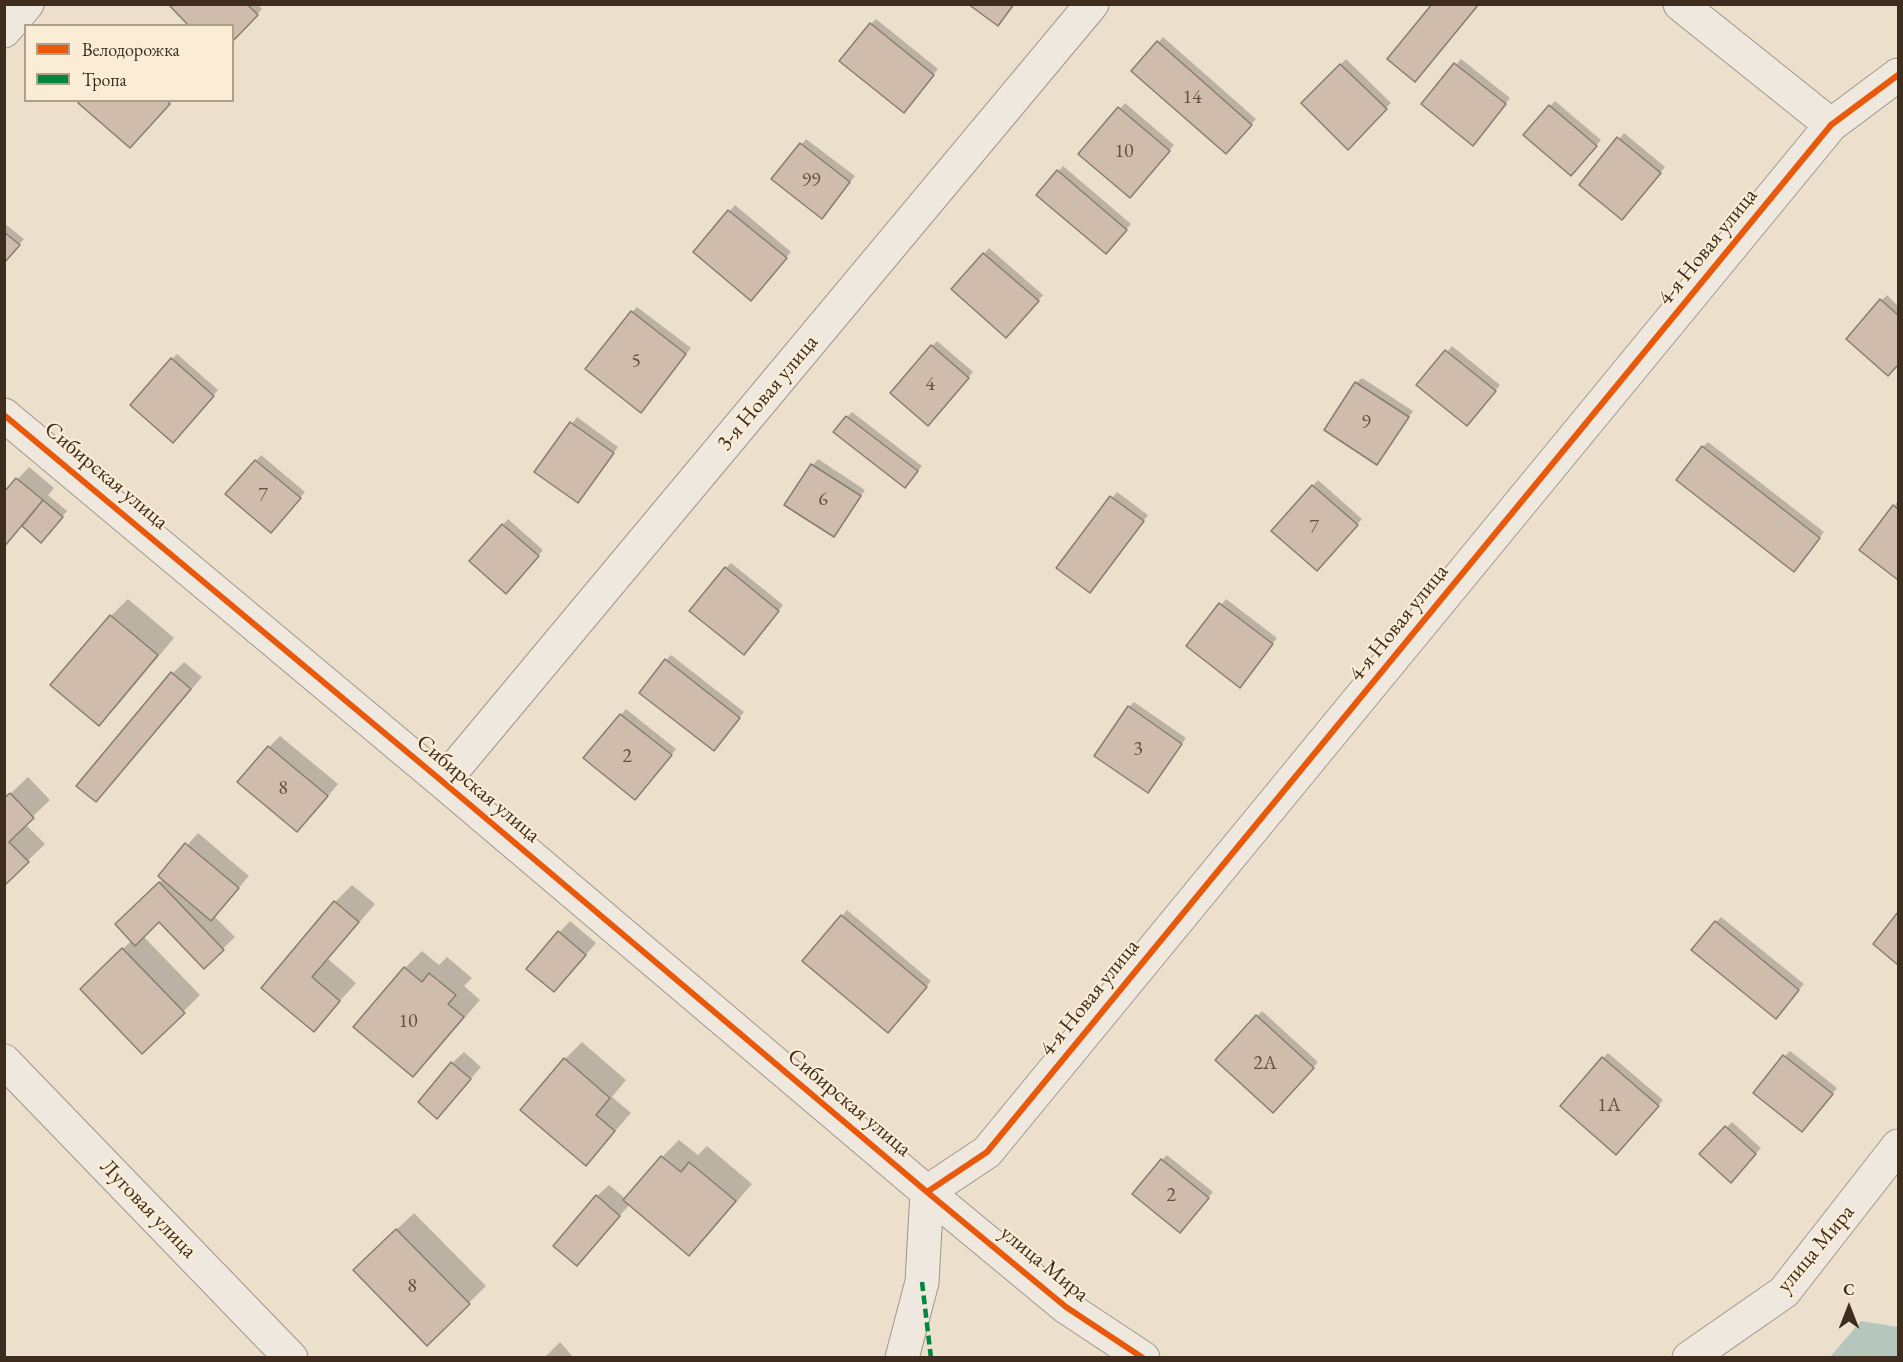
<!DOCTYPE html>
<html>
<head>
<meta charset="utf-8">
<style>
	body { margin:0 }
	#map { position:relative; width:1903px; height:1362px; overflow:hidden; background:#ecdfcc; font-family:"EB Garamond",serif }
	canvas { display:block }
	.frame { position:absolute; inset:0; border:6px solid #3e2d1f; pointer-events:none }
	.legend { position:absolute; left:24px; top:24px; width:210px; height:78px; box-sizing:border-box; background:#fbecd5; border:2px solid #afa08c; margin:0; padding:8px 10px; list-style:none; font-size:18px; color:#3e2d1f }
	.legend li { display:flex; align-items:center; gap:12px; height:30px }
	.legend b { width:30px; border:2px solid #afa08c }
	.north { position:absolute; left:1819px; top:1278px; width:60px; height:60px; -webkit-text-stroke:4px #fbecd5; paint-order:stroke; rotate:0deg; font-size:16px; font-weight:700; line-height:24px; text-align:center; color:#3e2d1f }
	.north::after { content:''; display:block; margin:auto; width:21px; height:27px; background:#3e2d1f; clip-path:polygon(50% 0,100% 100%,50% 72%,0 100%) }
</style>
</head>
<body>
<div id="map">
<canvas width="1903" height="1362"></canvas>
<div class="frame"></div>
<ul class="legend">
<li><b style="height:8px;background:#e8590c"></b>Велодорожка</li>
<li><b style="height:8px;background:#00873e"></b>Тропа</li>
</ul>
<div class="north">С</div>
</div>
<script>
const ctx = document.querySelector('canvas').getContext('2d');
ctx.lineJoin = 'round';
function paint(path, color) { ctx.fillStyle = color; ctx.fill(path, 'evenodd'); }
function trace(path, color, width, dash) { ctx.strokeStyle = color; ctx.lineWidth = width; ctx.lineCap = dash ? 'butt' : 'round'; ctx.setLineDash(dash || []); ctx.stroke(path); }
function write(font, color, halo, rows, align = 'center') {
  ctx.font = font + ' "EB Garamond",serif'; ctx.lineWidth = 4.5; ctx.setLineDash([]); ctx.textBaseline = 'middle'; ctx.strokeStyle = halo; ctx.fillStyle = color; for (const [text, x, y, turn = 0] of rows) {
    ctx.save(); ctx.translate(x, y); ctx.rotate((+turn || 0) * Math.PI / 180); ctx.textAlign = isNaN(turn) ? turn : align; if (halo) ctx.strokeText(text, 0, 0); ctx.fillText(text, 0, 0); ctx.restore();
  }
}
paint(new Path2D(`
	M1861 1321 1898 1327V1357H1830Z`), '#b5c7bc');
paint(new Path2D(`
	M170 4H258L262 9 232 40V26Z
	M876 19 938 69 909 106 871 24Z
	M1163 37 1256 119 1231 146 1158 43Z
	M1346 59 1391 103 1348 147 1303 103Z
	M1461 59 1510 98 1478 139 1423 104Z
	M1555 101 1601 140 1577 168 1550 106Z
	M1125 103 1174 145 1135 190 1080 154Z
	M1624 133 1665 167 1627 212 1581 184Z
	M806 139 855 176 827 212 773 179Z
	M1063 166 1131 224 1111 247 1058 172Z
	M735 205 791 252 756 293 695 252Z
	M4 223 24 239 4 262Z
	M989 248 1043 295 1012 331 953 289Z
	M1887 295 1898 306V363L1888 374 1881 301Z
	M637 307 691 348 646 405 632 312Z
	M937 341 973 372 934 418 932 346Z
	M1452 346 1500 385 1472 419 1419 385Z
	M177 354 218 390 178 435 172 359Z
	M1362 378 1413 411 1382 458 1377 463 1356 383Z
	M852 412 922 466 910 481 847 417Z
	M577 417 618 447 583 496 536 472Z
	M1708 442 1824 532 1799 564 1703 447Z
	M261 455 305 492 276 526 227 494Z
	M818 459 865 490 834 535 786 504 813 465Z
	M29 467 54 488 48 495 67 511 41 541 22 525 4 546V494Z
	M1318 480 1362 519 1322 564 1273 531Z
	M1117 492 1148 515 1095 586 1058 568Z
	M1898 501V578L1861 550Z
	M508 519 543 550 512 586 471 561Z
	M731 563 783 605 749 648 726 568Z
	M128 599 174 638 116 707 99 724 52 685 111 616Z
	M1226 599 1277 638 1245 680 1188 646Z
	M671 655 744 712 719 744 666 660Z
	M184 662 202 677 107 789 173 673Z
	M1134 702 1186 738 1148 791 1129 707Z
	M626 709 676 749 641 793 621 715Z
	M280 736 338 784 309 819 269 747Z
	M28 777 50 800 25 824 45 844 4 884V800Z
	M198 833 249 876 214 916 235 937 204 967 159 920 143 936 200 995 183 1012 82 989 132 940 117 924 163 879 160 876Z
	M352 885 375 904 328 959 356 983 314 1030 263 987 335 902Z
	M847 910 931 981 893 1026 804 961Z
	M1898 914V963L1875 944Z
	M1721 917 1804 984 1781 1011 1716 922Z
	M570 921 596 943 565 979 559 933Z
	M422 951 439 965 447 957 472 978 464 986 480 1000 430 1058 413 1075 405 968Z
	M1262 1011 1318 1062 1279 1106 1257 1016Z
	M582 1042 626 1080 612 1097 631 1113 586 1164 565 1059Z
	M1790 1051 1837 1088 1807 1125 1785 1056Z
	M464 1052 481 1067 437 1117 452 1063Z
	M1608 1053 1663 1100 1622 1148 1603 1058Z
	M1732 1122 1761 1148 1731 1181 1701 1154Z
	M679 1140 698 1155 707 1146 752 1184 706 1237 689 1254 630 1204 577 1264 597 1196 609 1185 626 1199 662 1157Z
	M1167 1155 1213 1192 1185 1226 1162 1160Z
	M414 1213 486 1286 427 1344 372 1253Z
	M560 1342 574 1358H544Z`), '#0003');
const building = new Path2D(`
	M168 4H247L258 15 232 42V26H189Z
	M968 4H1014L998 26Z
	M1432 4H1479L1415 82 1387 59Z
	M870 23 934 75 904 113 839 61Z
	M1157 41 1252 125 1226 154 1131 71Z
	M1454 63 1506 104 1473 146 1421 104Z
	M1340 64 1387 109 1348 150 1301 103Z
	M80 100H167L170 104 130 148 78 103Z
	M1549 105 1597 146 1571 176 1523 135Z
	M1118 107 1170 151 1130 198 1078 154Z
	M1617 137 1661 173 1622 220 1579 185Z
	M800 143 850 182 822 219 771 179Z
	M1057 170 1127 230 1106 254 1036 195Z
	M728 210 787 258 751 301 693 252Z
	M4 232 20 245 4 263Z
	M983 253 1039 301 1006 338 951 289Z
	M1880 299 1898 315V365L1888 376 1846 339Z
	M631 311 686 354 641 413 585 369Z
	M931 345 969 378 928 426 890 393Z
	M1445 350 1496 391 1467 426 1416 385Z
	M171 358 214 396 173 443 130 405Z
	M1355 382 1409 417 1377 465 1324 430Z
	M846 416 918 471 905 488 833 432Z
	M570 422 614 453 578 503 534 472Z
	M1702 446 1820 538 1794 572 1676 480Z
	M255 460 301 498 271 533 225 494Z
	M811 464 861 496 834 537 784 505Z
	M16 478 43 500 4 547V492Z
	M1312 485 1358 525 1317 571 1271 531Z
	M1110 496 1144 521 1090 593 1056 568Z
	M43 500 63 517 41 543 22 526Z
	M1893 505 1898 509V580L1859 550Z
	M502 524 539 556 506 594 469 561Z
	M725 567 779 611 744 655 689 611Z
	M1219 603 1273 644 1240 688 1186 646Z
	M110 615 158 655 99 726 50 685Z
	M665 659 740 718 714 751 639 693Z
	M171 672 191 689 96 802 76 786Z
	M1128 706 1182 744 1148 793 1094 756Z
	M620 714 672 755 635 800 583 758Z
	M268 746 328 796 297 832 237 782Z
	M10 793 34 818 9 842 29 862 4 886V798Z
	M185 843 239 888 211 921 158 876Z
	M159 882 224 950 204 969 159 922 135 946 115 924Z
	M334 901 359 922 312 977 340 1001 314 1032 261 988Z
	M1898 912V965L1873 944Z
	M841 915 927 987 888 1033 802 961Z
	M1715 921 1799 990 1776 1019 1691 950Z
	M558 931 586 955 554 992 526 969Z
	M122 948 185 1013 142 1054 80 989Z
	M404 967 422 982 429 973 456 995 448 1004 464 1017 413 1077 353 1027Z
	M1256 1015 1314 1068 1273 1113 1215 1060Z
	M1783 1055 1833 1094 1802 1132 1753 1093Z
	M1602 1057 1659 1106 1616 1155 1560 1106Z
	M564 1058 610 1098 596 1115 615 1131 586 1166 520 1110Z
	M451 1062 471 1079 437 1119 418 1102Z
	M1725 1126 1756 1154 1731 1183 1699 1154Z
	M661 1156 681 1172 689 1162 736 1201 689 1256 623 1200Z
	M1161 1159 1209 1198 1180 1233 1132 1194Z
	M596 1195 620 1216 577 1266 553 1246Z
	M396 1229 470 1304 427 1346 353 1270Z`);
paint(building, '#cfbcac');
trace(building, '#877e72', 1.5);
const street = new Path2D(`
	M1680 4 1831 125
	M4 31 27 4
	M4 415 443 782 927 1192 1066 1307 1143 1358
	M443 782 1092 4
	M4 1061 291 1358
	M927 1192 987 1152 1831 125 1898 75
	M902 1358 922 1282 927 1192
	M1689 1358 1784 1292 1898 1146`);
trace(street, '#a09689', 35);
trace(street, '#efe8de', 33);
trace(new Path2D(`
	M922 1282 931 1358`), '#00873e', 4.5, [9, 4.5]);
trace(new Path2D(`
	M4 415 443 782 927 1192 1066 1307 1143 1358
	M927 1192 987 1152 1831 125 1898 75`), '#e8590c', 6);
write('20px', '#625142', null, [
	["14",1192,98],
	["10",1124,152],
	["99",811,181],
	["5",636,362],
	["4",930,385],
	["9",1366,423],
	["7",263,496],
	["6",823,500],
	["7",1314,528],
	["3",1138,750],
	["2",627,757],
	["8",283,789],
	["10",408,1022],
	["2А",1265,1064],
	["1А",1609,1106],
	["2",1171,1196],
	["8",412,1287]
]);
write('22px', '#3e2d1f', '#fbecd5', [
	["4-я Новая улица",1708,247,-51],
	["3-я Новая улица",768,393,-50],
	["Сибирская улица",106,476,40],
	["4-я Новая улица",1399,623,-51],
	["Сибирская улица",478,789,40],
	["4-я Новая улица",1090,998,-51],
	["Сибирская улица",849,1103,40],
	["Луговая улица",148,1209,46],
	["улица Мира",1816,1249,-50],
	["улица Мира",1044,1264,39]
]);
</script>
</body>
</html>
